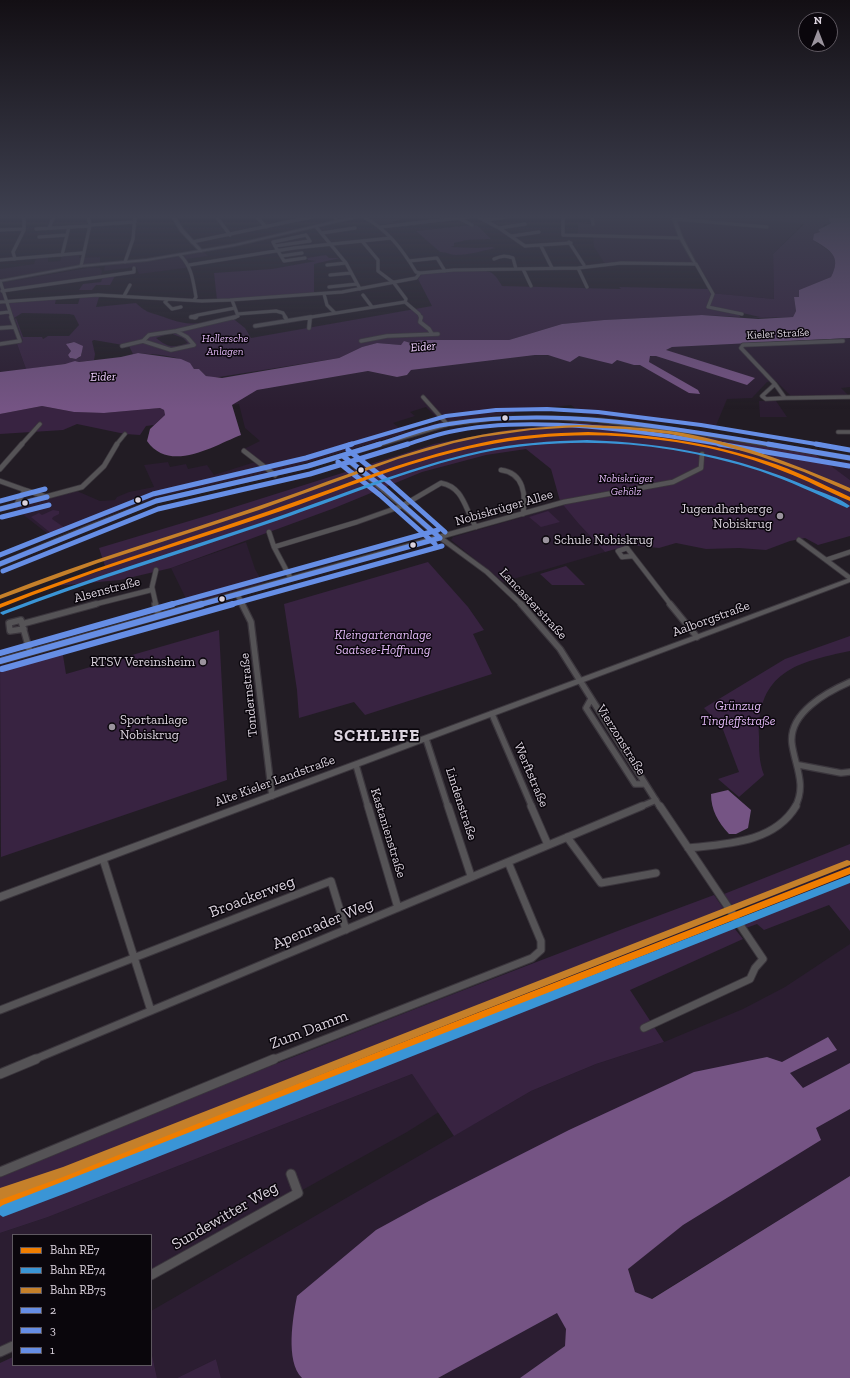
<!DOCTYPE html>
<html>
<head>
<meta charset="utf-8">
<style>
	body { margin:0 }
	#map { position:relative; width:850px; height:1378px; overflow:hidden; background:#221c24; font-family:"Zilla Slab",serif }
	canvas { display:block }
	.legend { position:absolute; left:12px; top:1234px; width:140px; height:132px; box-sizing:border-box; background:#0a060c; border:1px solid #5e5860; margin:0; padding:5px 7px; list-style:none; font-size:12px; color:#dbd3de }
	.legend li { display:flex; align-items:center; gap:8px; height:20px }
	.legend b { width:20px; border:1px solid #5e5860 }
	.north { position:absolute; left:798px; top:12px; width:40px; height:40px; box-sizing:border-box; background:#0a060c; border:1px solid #5e5860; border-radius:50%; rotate:0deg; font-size:11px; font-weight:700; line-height:16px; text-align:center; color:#dbd3de }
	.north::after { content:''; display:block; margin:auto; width:14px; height:18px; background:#9a939d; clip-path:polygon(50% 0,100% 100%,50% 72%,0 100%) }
</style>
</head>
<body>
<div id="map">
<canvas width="850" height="1378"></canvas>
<ul class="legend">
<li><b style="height:5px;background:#ef7d00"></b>Bahn RE7</li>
<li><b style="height:5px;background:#3a95d6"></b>Bahn RE74</li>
<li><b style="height:5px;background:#c5802a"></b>Bahn RB75</li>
<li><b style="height:5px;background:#668ee5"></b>2</li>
<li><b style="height:5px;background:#668ee5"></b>3</li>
<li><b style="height:5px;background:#668ee5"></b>1</li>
</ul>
<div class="north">N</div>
</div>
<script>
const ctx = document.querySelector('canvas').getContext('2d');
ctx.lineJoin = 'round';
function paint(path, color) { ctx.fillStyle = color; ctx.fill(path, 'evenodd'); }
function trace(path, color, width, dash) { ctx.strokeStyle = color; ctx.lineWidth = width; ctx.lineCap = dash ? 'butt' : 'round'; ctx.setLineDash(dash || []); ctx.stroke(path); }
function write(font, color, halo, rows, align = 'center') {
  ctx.font = font + ' "Zilla Slab",serif'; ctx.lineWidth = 3; ctx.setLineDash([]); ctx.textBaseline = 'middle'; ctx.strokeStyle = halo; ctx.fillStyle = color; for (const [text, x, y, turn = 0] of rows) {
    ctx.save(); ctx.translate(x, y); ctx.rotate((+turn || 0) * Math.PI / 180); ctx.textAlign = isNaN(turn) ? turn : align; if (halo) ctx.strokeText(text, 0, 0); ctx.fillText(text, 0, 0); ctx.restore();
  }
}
paint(new Path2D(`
	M397 216 401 220 392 221 394 223 379 225 367 217Z
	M594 216H760V219L804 223 773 254 774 299 709 293 696 264H605L594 247 593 237 578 236V223L594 224Z
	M204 252 208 256 187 259 192 267 139 274 136 267 104 271 105 265 160 260Z
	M77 255H79V258L100 257V263L78 265 0 279V269L34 264 36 258 48 257V262L60 261 62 256Z
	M93 267 100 268 102 271 101 275 4 290 23 341 17 344 26 369 0 372V283Z
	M850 338V387L841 388 848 395 791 396 776 381 767 382 752 398 727 399 715 428 583 414 571 405 525 410 514 411 515 413 448 422 405 433 289 468 156 497 52 537 13 507 77 491 100 501 115 500 117 497 129 492 154 487 144 465 168 462 170 467 186 464 188 469 207 465 214 475 255 462 242 450 260 441 245 428 239 404 232 405 257 390 368 371 397 377 407 375 411 370 535 355 579 356 594 359 617 360 634 364 672 347ZM426 407 441 422 405 432 393 423 415 416 410 412Z
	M759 401H776L787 417H760Z
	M823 460 850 462V480L834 469Z
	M564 505 578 523 605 552 503 582 451 540 453 537Z
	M246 542 255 569 263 583 189 605 171 568Z
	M850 863V878L821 890 757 915 748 903Z
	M710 918 717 929 346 1079 0 1213V1194Z
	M850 944V1176L651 1299 565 1346 520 1378H221L216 1359 177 1378H157L151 1350V1311L531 1091 596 1064 664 1042 743 1009 785 987Z
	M412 1074 439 1112 407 1132 151 1274V1235H13V1346L0 1352V1233L48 1217Z`), '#2b1d31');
paint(new Path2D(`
	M760 216 831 218V223L824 225 822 229 818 230 820 232 813 240C830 251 842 256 831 277L799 290V297H794L796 311 793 317 752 318 760 317 738 312 740 317 702 315 604 320 562 324 509 340H425L414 344 407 342 401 345 377 343 362 347 339 358 213 378 206 376 199 369H194C182 354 156 355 138 353L133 354 129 346 94 340 92 341 95 354 94 360 79 362 75 361 72 363 26 369 17 344 23 341 15 319 16 318 23 337H42L43 339 48 336H69L79 325 74 315 69 314 22 313 14 318 8 303 56 299 55 304H78L80 297H99L96 307 136 303C148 314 150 312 164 317 192 328 202 323 231 317L245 328 251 338 432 306 418 279 422 274C439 272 475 266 490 272 496 275 499 281 502 286L621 289 619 287 708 289 710 293 774 299 773 254 804 224 760 219ZM170 333 183 338 188 343C172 348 169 348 156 338ZM74 342 82 354 79 358 72 359 68 355 71 351 68 343Z
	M472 225 478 226 491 239 467 240 454 243V246L451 247 476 248 492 247 495 248C482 251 469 255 456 255 450 255 447 252 440 252L416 231Z
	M326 255 329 258H340L314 264V294L217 300 214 273 272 269 316 261 308 260 307 258Z
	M103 276H115L110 285H96L92 290H79L83 284 101 282Z
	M42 406 74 412 104 413 160 408 164 410 165 415 154 425 146 426 140 435 125 434 77 424 63 430 0 434V414Z
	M575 422 665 430 816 455 850 480V536L818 545 805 538 790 541 766 550 739 548 706 549 676 543 659 548 630 545 605 552 578 523 560 501 551 469 526 449 486 455 422 472 332 509 171 568 120 580 55 586 106 569 99 548 206 516 434 444 506 430 558 425Z
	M53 510 59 511V514L53 517 52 519 65 528 52 534 31 517 39 513 42 515Z
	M548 511 560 522 541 527 529 517Z
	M428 562 468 607 484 630 473 634 492 674 365 715 354 702 299 718 297 690 284 604Z
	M566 566 585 585H552L540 574Z
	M219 630 227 780 1 857 0 666 62 649 66 674Z
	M850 636V651C797 662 757 672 759 736 759 750 759 762 764 775L739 797 718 779 739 772 722 727 704 708 785 659Z
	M850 844V863L734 908 724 894Z
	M850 878V931L829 905 764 930 757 924 746 928 740 919 755 913 757 915Z
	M714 895 726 912 0 1194V1176C237 1078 474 984 714 895Z
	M730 923 743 939 630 990 664 1042 596 1064 531 1091 454 1136 412 1074 48 1217 0 1233V1213L346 1079Z
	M151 1350 157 1378H0V1363L13 1357V1365H151Z
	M216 1359 221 1378H177Z`), '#382341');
paint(new Path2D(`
	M830 216H850V338L672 347 666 350 755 378 747 385 656 356H650L649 362 698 390 700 394 689 393 640 365H634L617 360 612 364 579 356 570 362 548 355H535L411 370 407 375 397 377 368 371 257 390 232 405 241 435C215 445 170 474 147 441L150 429 165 415 164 410 160 408 104 413 74 412 42 406 0 414V372L65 364 75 361 79 362 121 357 138 353 181 359 190 363 194 369H199L206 376 222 378 339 358 362 347 377 343 401 345 404 341 414 344 417 343 415 341 424 340H509L562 324 604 320 702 315 758 319 793 317 796 311 794 297H799V290L831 277C842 256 830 250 813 240L814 234 820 232 818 230 831 223 829 220Z
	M74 342 83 346 81 356 76 359 70 358 68 355 71 351 66 344Z
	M728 790 751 810 748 828 736 834H729C718 822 711 810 711 794Z
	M828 1037 837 1050 790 1073 803 1088 850 1063V1109L816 1128 821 1140 683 1225 628 1269 635 1292 652 1299 850 1176V1378H520L565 1346 566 1329 557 1313 438 1378H302C285 1361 293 1317 297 1296L376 1230 429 1201 569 1130 694 1072 767 1057 782 1062Z`), '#755484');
const streetFar5 = new Path2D(`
	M88 216 90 225
	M216 216 230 235
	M256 216 266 227
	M334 216 336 218
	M362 216C387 229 402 249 416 272L420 273
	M476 216 499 228 525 246 571 243
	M563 216V235
	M592 216 593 224
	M460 219 472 225
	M674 219 767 227
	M485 220 513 216
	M90 225 135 222
	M381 227 476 216
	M49 228 54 216
	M317 228 346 263 360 289
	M499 228 525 224
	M36 229 89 226
	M0 230 24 229
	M322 233 355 228
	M306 235 310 241 275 246 273 242Z
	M563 235 681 238
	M512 236 539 232
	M39 237 67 235
	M362 241 378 260V271L394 283 406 299 405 302
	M192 242 316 216
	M569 242 584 265
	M275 246 284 261 305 258
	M541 246 552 268
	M62 255 69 227
	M180 255C192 267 193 281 196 297L194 300
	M281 256 302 253
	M15 259 13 252 24 230V216
	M494 259C501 256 506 255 513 258L516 269
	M0 260 82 253
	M409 261 437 258 445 271
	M125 262 133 239 135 216
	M189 265 294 248 391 238
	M327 265 346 263
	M81 266 90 225
	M578 268 587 287
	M523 269 531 286
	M420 273 454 270 578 268 621 263 696 264 713 294 708 307 742 314
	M330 275 351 273
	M0 281 12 318
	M329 287 357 284
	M2 291 134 272V268
	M324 294 327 305 335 313
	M363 295 372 307
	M124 296 130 285
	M168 299 165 302 172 309 181 307
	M232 300 238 316 233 318
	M0 302 98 295 202 301 230 300 342 292 416 278 420 273
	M405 302 419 314 421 318
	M0 313 9 312
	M237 314 276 311 283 313 286 318
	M198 315 195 318 191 317Z
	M198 315 235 308
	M305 318 405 302`);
const streetFar4 = new Path2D(`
	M191 317H196
	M285 317 287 321
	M421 317 420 322 429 329 432 334
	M255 326 311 317
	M0 328 14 327
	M309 328 310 318
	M176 331 187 337 194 345 171 350 143 341 149 335Z
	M176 331 235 317
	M361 341 387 336 438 334
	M843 341 743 345 741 348 775 384 785 398 850 397
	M0 344 20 341 11 317
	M122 346 143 341
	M775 384 762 396 766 399 785 398
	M423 397 447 424
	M838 432H850
	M21 445 40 424
	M116 445 125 434`);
const streetFar3 = new Path2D(`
	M244 451 275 475
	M343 456 438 536 487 572 522 605
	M0 469 22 444
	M501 470C524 473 526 495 523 514
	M0 481 25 490
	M16 505 25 490 47 497
	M0 509 82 487 104 466 117 444
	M269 532 274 547
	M799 540 826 560
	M850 552 826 560 850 578
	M633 556 622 557 618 551 627 548 671 605
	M291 579 274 547 357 522 402 506 441 483C464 487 465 510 476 527
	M237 594 243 605
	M92 605 151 590
	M156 605 152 587 156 570
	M197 605 564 502 673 482 701 468 702 454`);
const streetFar2 = new Path2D(`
	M155 604 159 616
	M242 604 251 622 272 796
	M521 604 560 649 660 807
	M670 604 697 637
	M22 624 21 620 9 623 10 631 24 629
	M30 652 22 624 96 604
	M0 661 201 604
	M591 699 586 708 635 784H645
	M492 714 532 807
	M426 739 448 807
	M356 765 368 807
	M799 765 841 773 850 772
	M640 807 656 800
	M795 807C807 785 795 766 792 744 788 713 827 692 850 682`);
const streetFar1 = new Path2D(`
	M368 806 398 908
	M448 806 471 876
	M531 806 548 845
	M567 837 601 883 656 873
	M688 848C726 844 774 843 796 806
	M103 859 151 1011
	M0 1010 331 881 346 930
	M644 1028 750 979 755 968 763 959 660 806
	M33 1060 642 806
	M272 1060 532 958 541 950V941L508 862`);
const street = new Path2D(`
	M0 1074 36 1059
	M0 1172 274 1059
	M151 1275 298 1193 291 1174
	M0 1352 13 1346`);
const secondary = new Path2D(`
	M171 216H175L183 229 202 250V252H200L180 231Z
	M671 216H675L683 238 697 265 694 264 679 238Z
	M546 416 597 418 649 424 850 456V460L700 435 597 422 546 419 496 420 448 426 310 467 158 502 93 527 0 566V562L89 525 154 500 306 465 447 422 496 417Z
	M850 578V582L0 901V893Z`);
const primary = new Path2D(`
	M356 216H364L235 246 147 261 81 267 0 282V280L81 265 147 259 235 244Z`);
trace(streetFar5, '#3b363d', 4);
trace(streetFar4, '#3b363d', 5);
trace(streetFar3, '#3b363d', 6);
trace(streetFar2, '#3b363d', 8);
trace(streetFar1, '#3b363d', 9);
trace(street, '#3b363d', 11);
trace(secondary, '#3b363d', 2);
trace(primary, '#3b363d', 2);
trace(streetFar5, '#555356', 3);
trace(streetFar4, '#555356', 3.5);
trace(streetFar3, '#555356', 4.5);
trace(streetFar2, '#555356', 5.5);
trace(streetFar1, '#555356', 7);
trace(street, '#555356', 9);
paint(secondary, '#59575a');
paint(primary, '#58545a');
trace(new Path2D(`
	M376 445C400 438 425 427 449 424 557 407 667 427 774 445`), '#668ee5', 4);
trace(new Path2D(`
	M768 444 850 458
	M343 456 385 489 440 538
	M0 509 47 497
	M0 564 156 501 308 466 380 444
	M199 605 440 538`), '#668ee5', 5);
trace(new Path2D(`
	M0 661 202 604`), '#668ee5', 6);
trace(new Path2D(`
	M405 445C419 441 434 435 449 432 531 414 642 431 725 445`), '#668ee5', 4);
trace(new Path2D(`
	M719 444 849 466
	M338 462 380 495 435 544
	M2 517 49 505
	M3 571 158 509 310 474 408 444
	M229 605 442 546`), '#668ee5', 5);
trace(new Path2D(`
	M2 669 233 604`), '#668ee5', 6);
trace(new Path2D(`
	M348 445 446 416 496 410 547 409 598 412 701 425 822 445`), '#668ee5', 4);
trace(new Path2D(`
	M816 444 850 450
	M348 450 390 483 445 532
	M0 501 45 489
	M0 555 153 494 306 458 352 444
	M169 605 438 530`), '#668ee5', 5);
trace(new Path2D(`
	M0 653 173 604`), '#668ee5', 6);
paint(new Path2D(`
	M588 432C650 434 707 442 766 461 795 470 822 484 850 497V501C828 492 807 480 785 472 745 455 702 445 660 440 601 432 540 434 482 446 415 459 351 486 287 509 224 531 160 550 96 572 75 580 54 587 33 595 22 599 11 604 0 608V604C84 571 169 545 254 516 330 491 403 459 481 443 516 435 552 433 588 432Z
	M850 867V874L66 1184 0 1209V1197L66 1174Z`), '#ef7d00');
paint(new Path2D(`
	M587 440C666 443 738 456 811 488 823 493 840 498 850 506L847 508 845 507C817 494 789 481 760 471 671 442 573 434 481 453 407 469 336 501 264 525 177 555 90 581 5 614L3 615 0 613 1 612C86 579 174 552 260 523 333 498 404 468 480 451 515 443 551 441 587 440Z
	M850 875V883L69 1192 3 1217 0 1215V1207L3 1205Z`), '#3a95d6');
paint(new Path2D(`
	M578 425C609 425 639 427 670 431 732 440 792 463 850 488V492L804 472 759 456 715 443 670 434 625 429 578 427 531 430 482 437 454 443 398 459 259 510 98 563 0 599V595C83 562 169 537 253 508 319 486 384 458 452 441 493 431 535 427 578 425Z
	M847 860 850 861V865L63 1177 0 1200V1188L63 1167Z`), '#c5802a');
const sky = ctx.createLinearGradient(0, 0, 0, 409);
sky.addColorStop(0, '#130f14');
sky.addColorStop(0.53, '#3e4050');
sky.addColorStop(1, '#3e405000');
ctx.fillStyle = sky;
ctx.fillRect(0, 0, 850, 409);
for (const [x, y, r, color] of [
	[505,418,3.5,"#dbd3de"],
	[361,470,3.5,"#dbd3de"],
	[138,500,3.5,"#dbd3de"],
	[25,503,3.5,"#dbd3de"],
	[780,516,4,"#9a939d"],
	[546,540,4,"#9a939d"],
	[413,545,3.5,"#dbd3de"],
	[222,599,3.5,"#dbd3de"],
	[203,662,4,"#9a939d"],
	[112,727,4,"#9a939d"]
]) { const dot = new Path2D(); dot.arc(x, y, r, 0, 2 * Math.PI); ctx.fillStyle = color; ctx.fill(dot); trace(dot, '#0a060c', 1.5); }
write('11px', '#dbd3de', '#0a060c', [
	["Kieler Straße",778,334,-3]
]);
write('italic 11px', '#e1b8f5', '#0a060c', [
	["Hollersche",225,339],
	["Anlagen",225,352],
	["Nobiskrüger",626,479],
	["Gehölz",626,492]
]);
write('italic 12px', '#efcffe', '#0a060c', [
	["Eider",423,347,-5],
	["Eider",103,377,-1]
]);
write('13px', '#dbd3de', '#0a060c', [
	["Nobiskrüger Allee",504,508,-16],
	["Alsenstraße",107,590,-15],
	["Lancasterstraße",533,604,47],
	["Aalborgstraße",711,619,-20],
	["Tondernstraße",249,695,-96],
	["Vierzonstraße",621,740,58],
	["Werftstraße",531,775,67],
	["Alte Kieler Landstraße",275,781,-20],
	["Lindenstraße",461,804,72],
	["Kastanienstraße",388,833,73]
]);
write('13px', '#dbd3de', '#0a060c', [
	["Jugendherberge",772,509],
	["Nobiskrug",772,524],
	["Schule Nobiskrug",554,540,"left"],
	["RTSV Vereinsheim",195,662],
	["Sportanlage",120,720,"left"],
	["Nobiskrug",120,735,"left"]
], 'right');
write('italic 13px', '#e1b8f5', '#0a060c', [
	["Kleingartenanlage",383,635],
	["Saatsee-Hoffnung",383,650],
	["Grünzug",738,706],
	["Tingleffstraße",738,721]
]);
write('16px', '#dbd3de', '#0a060c', [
	["Broackerweg",252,897,-21],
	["Apenrader Weg",323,924,-23],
	["Zum Damm",309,1030,-21],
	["Sundewitter Weg",225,1216,-30]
]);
ctx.letterSpacing = '1px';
write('bold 17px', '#dbd3de', '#0a060c', [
	["SCHLEIFE",377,736]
]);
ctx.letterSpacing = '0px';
</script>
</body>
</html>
